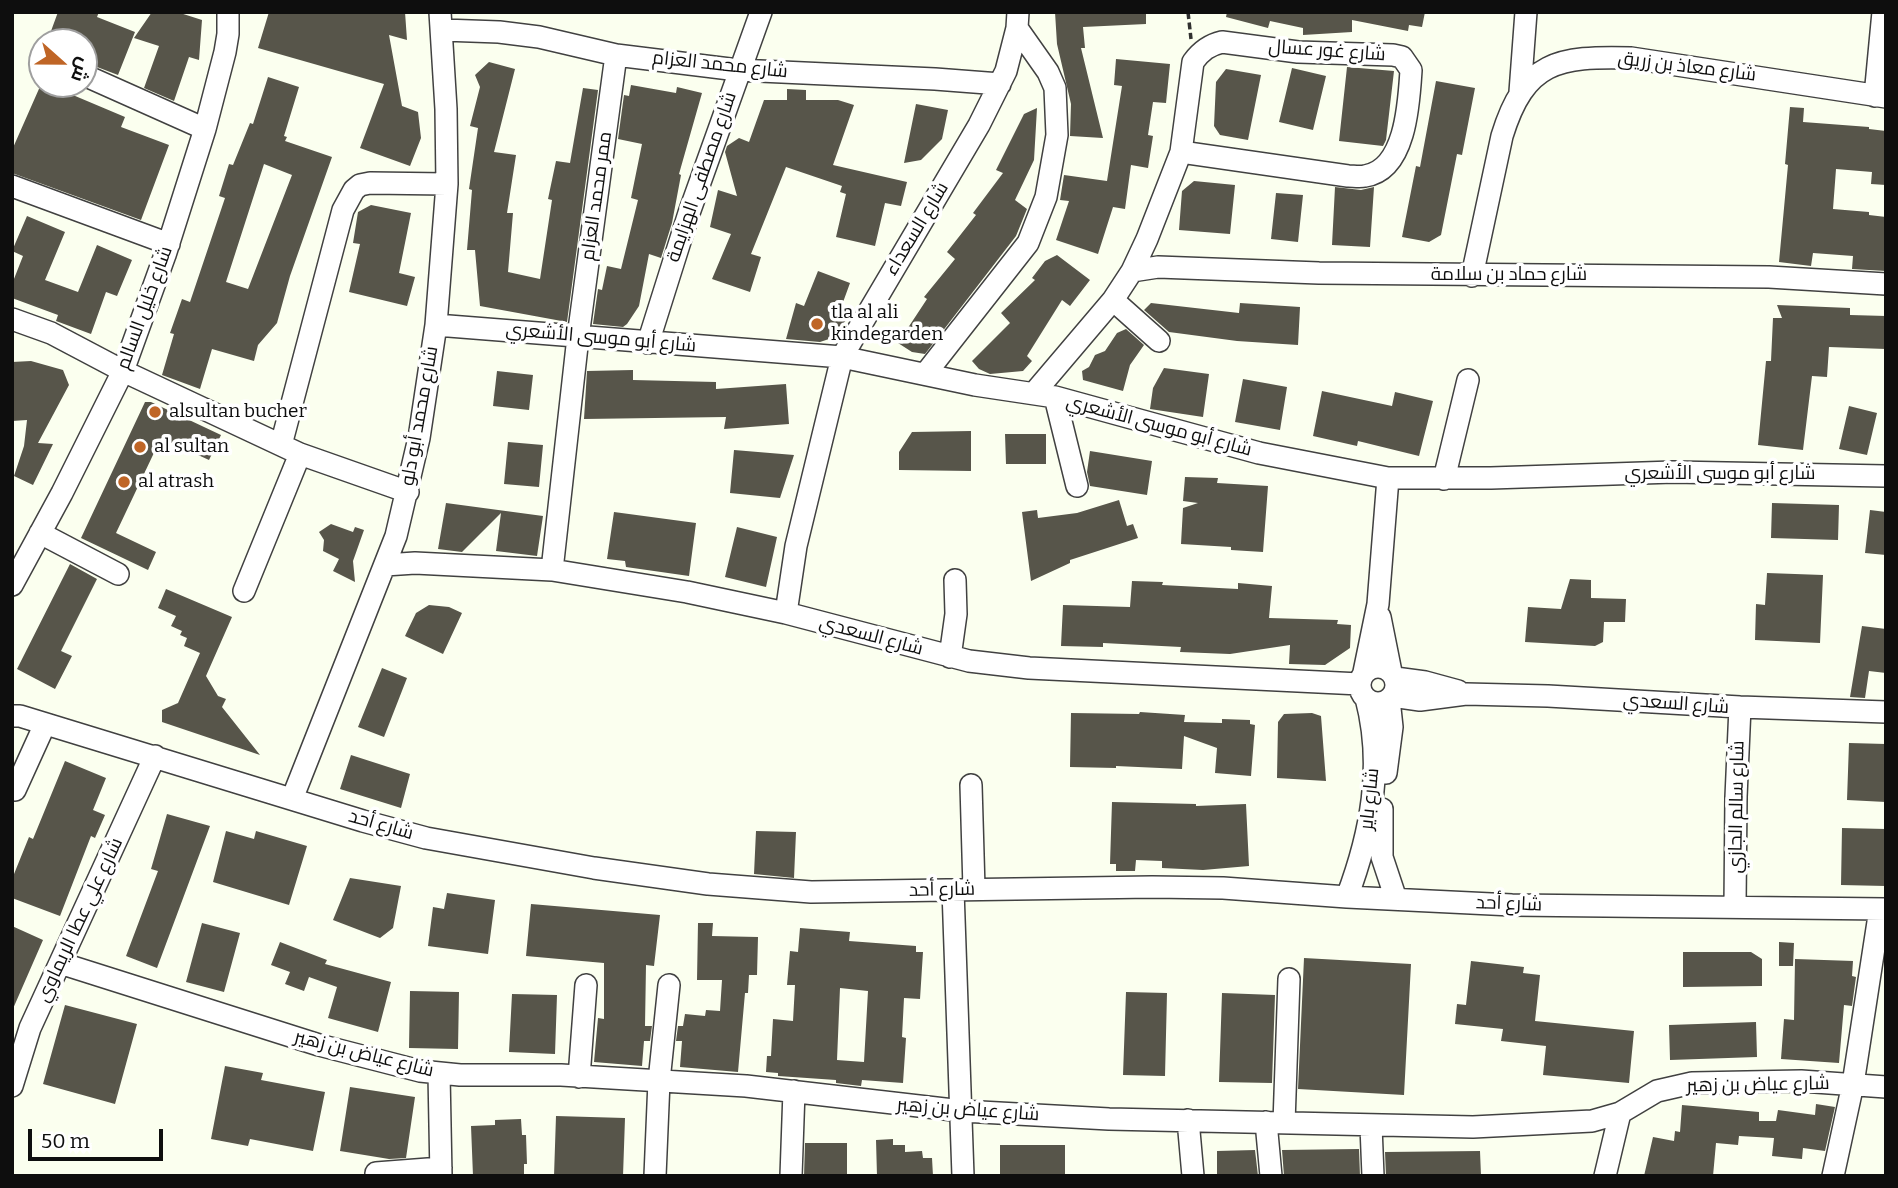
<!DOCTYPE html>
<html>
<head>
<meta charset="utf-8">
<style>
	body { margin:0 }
	#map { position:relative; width:1898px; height:1188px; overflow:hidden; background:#fbffef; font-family:Bitter,Cairo,serif }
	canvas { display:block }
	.frame { position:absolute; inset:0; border:14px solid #0e0e0e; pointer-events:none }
	.north { position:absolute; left:28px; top:28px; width:70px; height:70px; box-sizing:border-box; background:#fff; border:2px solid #9f9f9f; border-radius:50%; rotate:111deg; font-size:19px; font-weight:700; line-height:28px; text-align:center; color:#0e0e0e }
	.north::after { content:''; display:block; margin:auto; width:24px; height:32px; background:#bf6526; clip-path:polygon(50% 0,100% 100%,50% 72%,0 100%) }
	.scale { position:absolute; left:28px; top:1129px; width:135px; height:32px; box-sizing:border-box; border:4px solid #0e0e0e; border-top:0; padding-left:9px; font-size:21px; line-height:24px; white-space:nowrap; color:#0e0e0e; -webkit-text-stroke:5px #fff; paint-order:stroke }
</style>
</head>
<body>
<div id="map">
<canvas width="1898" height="1188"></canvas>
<div class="frame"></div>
<div class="north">ش</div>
<div class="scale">50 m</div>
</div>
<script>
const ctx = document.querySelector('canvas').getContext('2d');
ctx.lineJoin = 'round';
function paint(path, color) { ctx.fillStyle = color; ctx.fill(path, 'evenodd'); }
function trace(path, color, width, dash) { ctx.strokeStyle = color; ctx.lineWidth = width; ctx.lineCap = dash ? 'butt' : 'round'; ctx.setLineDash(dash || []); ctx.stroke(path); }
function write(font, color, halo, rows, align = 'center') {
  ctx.font = font + ' Bitter,Cairo,serif'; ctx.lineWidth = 7; ctx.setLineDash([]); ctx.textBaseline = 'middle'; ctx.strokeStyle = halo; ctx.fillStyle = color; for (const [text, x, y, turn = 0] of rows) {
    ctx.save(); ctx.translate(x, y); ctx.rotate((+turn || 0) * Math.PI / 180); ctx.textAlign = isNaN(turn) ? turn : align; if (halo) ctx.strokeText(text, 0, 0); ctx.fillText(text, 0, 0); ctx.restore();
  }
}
paint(new Path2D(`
	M58 12H99L97 17 135 32 118 75 84 62V42H47Z
	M152 12H177L202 20 199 60 189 57 174 101 144 88 159 46 134 38Z
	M269 12H405L407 40 389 35 402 106 418 112 421 138 410 166 360 148 384 84 258 48Z
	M1055 12H1146V24L1083 27 1085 48H1081L1103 138 1070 136 1071 104 1057 44Z
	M1227 12H1425L1422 27 1409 25 1408 31 1352 20V32L1303 35V28L1270 21 1268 28 1226 17Z
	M1116 59 1170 64 1166 103 1153 102 1148 135 1153 136 1148 168 1131 165 1125 209 1113 207 1098 254 1056 240 1069 201 1060 200 1064 175 1107 181 1122 86 1114 85Z
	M489 62 515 69 494 152 516 155 507 213H513L508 272 540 279 552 200 548 199 556 161 570 163 583 88 598 90 567 322 480 306 475 250H467L472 190 469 189 478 128 470 126 480 87 475 75Z
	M1347 67 1394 71 1386 140 1383 146 1339 141Z
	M1292 68 1326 76 1313 130 1279 122Z
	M1226 69 1261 75 1248 140 1220 135 1214 126 1216 82Z
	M268 77 299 87 284 136 287 137 285 141 332 157 290 276 277 323 258 345 254 361 212 349 200 389 162 375 174 334 170 333 182 299 190 302 225 198 219 196 229 164 233 165 250 123 253 124ZM264 164 292 175 248 289 226 282Z
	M1436 81 1475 88 1462 155 1457 154 1441 235 1429 242 1402 237 1416 166 1420 167Z
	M42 82 125 117 121 127 169 145 141 220 12 173V150Z
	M631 85 676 93 677 87 702 93 679 174 681 175 672 223 661 258 649 254 639 306 627 324 623 327 593 324 598 289 602 290 607 266 621 269 638 200 631 198 642 144 618 139 624 95 629 96Z
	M787 89 806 90V100H838L854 105 833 165 907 182 901 206 885 203 875 246 836 237 846 194 840 192 842 186 786 167 751 254 761 257 750 292 712 279 731 234 710 227 718 190 737 196 725 152 727 146 739 138 749 142 764 100H787Z
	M916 104 948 110 942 139 921 160 904 163Z
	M1790 107 1804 108 1803 122 1869 127V129L1886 131V185L1871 184 1872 172 1836 169 1833 209 1869 212V215L1886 217V271L1852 269 1853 256 1813 253 1811 266 1779 262 1788 165 1785 164Z
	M1037 108 1034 160 1015 200 1027 209 1016 236 925 354 912 352 898 343 927 299 924 297 955 259 947 252 976 215 973 213 1003 173 996 170 1024 114Z
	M1194 181 1235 185 1230 234 1179 230 1182 191Z
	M1335 187 1361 190 1374 187 1370 247 1332 245Z
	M1276 193 1303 195 1298 242 1271 239Z
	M371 205 411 213 399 273 415 277 407 306 349 292 360 244 353 243 358 212Z
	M27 216 65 232 45 280 78 292 97 245 132 260 117 296 106 292 91 334 56 321 58 315 12 298V284L23 256 12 251Z
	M1057 255 1090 280 1070 306 1062 300 1027 356 1032 361 1023 371 990 374 979 369 972 361 1010 323 1001 313 1035 280 1032 278 1045 261Z
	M818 271 850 283 838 316 847 319 832 338 820 342 786 339 796 303 804 306Z
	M1151 303 1239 313 1240 303 1300 307 1298 345 1237 341 1169 332 1144 310Z
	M1777 305 1850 308V315L1886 316V349L1829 347 1827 377 1812 376 1803 450 1758 445 1766 361H1771L1773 318H1782Z
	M1126 329 1144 345 1130 365 1123 391 1083 380 1082 371 1089 367 1095 355 1105 351 1117 333Z
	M31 361 63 370 69 385 38 443 53 444 33 485 14 476 24 446 27 420 12 421V362Z
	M1164 368 1209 374 1203 417 1150 409 1153 388Z
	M633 370V380L716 382V389L786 384 789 424 724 429 726 417 584 419 587 371Z
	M497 371 533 375 529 410 493 406Z
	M1243 379 1287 387 1280 430 1235 422Z
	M1322 391 1392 406 1395 392 1433 401 1419 456 1358 441 1357 446 1313 436Z
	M145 402H151L221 435 209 460 161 438 116 533 156 552 148 570 81 538Z
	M1849 406 1877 413 1867 455 1839 449Z
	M971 431V471L899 470V452L912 432Z
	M1005 434H1046V464H1006Z
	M508 442 543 445 539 487 504 484Z
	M734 450 794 455 780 498 730 493Z
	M1090 451 1152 461 1147 495 1090 486 1087 472Z
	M1185 477 1218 478 1217 483 1268 486 1263 552 1231 550V547L1181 544 1183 508 1198 503 1183 501Z
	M1119 500 1127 526 1133 524 1138 538 1070 560V563L1031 581 1022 512 1037 510 1038 518 1077 513Z
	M446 503 543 516 537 556 496 551 501 513 462 552 438 549Z
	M1772 503 1839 505 1838 540 1771 538Z
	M1870 510 1886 512V555L1865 553Z
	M614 512 696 523 689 576 626 567 625 561 607 559Z
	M331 524 353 532 355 527 364 530 353 561 355 582 333 571 339 559 323 551 324 540 319 532Z
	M737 527 777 537 766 587 725 577Z
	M70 564 97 579 61 651 72 656 55 689 17 669Z
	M1767 573 1823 575 1820 643 1755 640 1756 604 1765 605Z
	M1570 579 1591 580V598L1626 599 1625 622H1604L1603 642 1595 646 1525 642 1528 607 1561 609Z
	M1132 581 1163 582 1162 585 1238 589V583L1272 586 1269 618 1338 620 1337 624 1351 625 1350 648 1325 665 1289 664 1290 645 1230 654 1180 652 1181 647 1103 643V647L1061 646 1063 605 1130 607Z
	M166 589 232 617 206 676 218 696 226 699 222 707 260 755 162 722V710L178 703 200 653 184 646 187 638 180 635 182 631 171 626 176 616 158 608Z
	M429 605 449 607 462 613 443 654 405 636 416 613Z
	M1862 626 1886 629V673L1869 671 1865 698 1850 697Z
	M382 668 407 678 384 737 358 727Z
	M1140 712 1185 715 1184 722 1222 723V719L1250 720V724L1255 725 1251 776 1215 773 1217 748 1184 736 1182 769 1116 766V768L1070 767 1071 713 1139 714Z
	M1312 713 1321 716 1326 781 1277 778 1278 722 1284 714Z
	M1849 743 1886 744V802L1847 800Z
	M351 755 410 774 401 808 340 789Z
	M65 761 106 778 93 810 105 815 95 838 91 836 60 916 12 898V879L29 837 33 839Z
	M1112 802 1196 804V806L1246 804 1249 866 1203 870 1162 868V861L1136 860 1135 871H1116V864H1110Z
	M167 814 210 826 157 968 126 956 158 871 151 869Z
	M1842 828 1886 829V886L1841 885Z
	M226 831 254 839 256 831 307 846 289 905 213 882Z
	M756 831 796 832 794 878 754 874Z
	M350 878 401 886 393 928 380 938 333 920Z
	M447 893 495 900 488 954 428 946 433 907 444 909Z
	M531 904 660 915 654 966 646 965 645 1026H652L650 1041H644L642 1066 594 1062 598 1018 604 1019V963L526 956Z
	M202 923 240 933 224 992 186 982Z
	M698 923H713L712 936 758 937 757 975H749L748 993H745L738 1072 680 1067 682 1041H676L678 1026H683L685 1014 705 1016 706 1010 720 1011 722 980H697Z
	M12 926 43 940 12 1011Z
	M800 928 850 932 849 941 916 946V952H923L920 999 904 998 902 1037 906 1038 903 1083 862 1080 861 1086 836 1083V1080L778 1076V1073L766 1072 767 1056H771L773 1019 793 1021 795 985H787L790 951 798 952ZM840 988 868 991 864 1062 837 1060Z
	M280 942 327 960 325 964 391 982 378 1032 328 1018 337 987 309 977 304 991 285 984 290 972 271 965Z
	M1779 942 1794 943 1793 966H1779Z
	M1683 952H1751L1762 959V986L1683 987Z
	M1304 958 1411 964 1404 1095 1298 1089Z
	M1795 959 1853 961 1852 976 1856 977 1852 1006 1844 1005 1839 1063 1781 1059 1784 1019 1794 1020Z
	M1471 961 1524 967 1523 973 1540 975 1535 1021 1634 1031 1629 1083 1543 1075 1546 1046 1501 1041 1503 1029 1455 1024 1457 1004 1466 1005Z
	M410 991 459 992 458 1049 409 1048Z
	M1126 992 1167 993 1165 1076 1123 1075Z
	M1222 993 1275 995 1272 1083 1219 1082Z
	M512 994 557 995 555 1054 509 1052Z
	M65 1005 137 1024 115 1104 43 1084Z
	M1756 1022 1757 1057 1670 1060 1669 1025Z
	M225 1066 263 1073 261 1080 325 1092 313 1151 250 1139 248 1146 211 1139Z
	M350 1087 415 1097 406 1158 389 1159 340 1151Z
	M1816 1104 1835 1107 1825 1151 1803 1148 1802 1159 1772 1156 1774 1138 1739 1136 1738 1145 1716 1143 1713 1176H1644L1653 1137 1674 1141 1675 1131 1680 1132 1682 1105 1759 1112V1121H1776L1778 1110 1815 1115Z
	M556 1116 625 1118 623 1176H554Z
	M521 1119 522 1135H526L527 1164H524V1176H473L471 1126 495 1125V1120Z
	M893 1139V1145H905V1152L922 1151 923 1158H932L933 1176H877L876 1140Z
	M805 1143H847V1176H804Z
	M1000 1145H1065V1176H1000Z
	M1359 1149 1360 1176H1284L1282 1150Z
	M1255 1150 1258 1176H1217V1151Z
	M1480 1151 1481 1176H1386L1385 1152Z`), '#57554a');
const minor = new Path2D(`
	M443 30 499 32 539 37 616 55 738 70 935 79 1000 84
	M84 75 205 129
	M1520 92 1526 12
	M1875 96 1883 12
	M12 186 169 244
	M1132 271 1158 267 1319 273 1769 277 1886 284
	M1472 276 1502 136C1525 61 1558 56 1631 58L1886 97
	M1113 300 1159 341
	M12 319 51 333 123 371 300 454 408 492
	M436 325 842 357 975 385 1055 397 1259 453 1388 478H1491L1673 472 1886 476
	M648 343 689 213 761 12
	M926 373 1028 243 1046 197 1057 135 1055 88 1048 72 1017 28
	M1034 393 1113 300 1132 271 1147 239 1181 152 1193 62C1201 51 1209 45 1222 42L1298 52 1393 55 1402 57 1411 70C1409 102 1406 170 1365 176 1360 177 1353 176 1348 176L1181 152
	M1055 397 1077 486
	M281 445 343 210 354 190 360 185 370 183 447 184
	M1444 479 1468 380
	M40 533 118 574
	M385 565 415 563 552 570 687 592 786 613 969 661 1029 668 1360 684
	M552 570 578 337 616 55
	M12 585 62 493 123 371 165 255 205 129 225 52 228 34V12
	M244 591 300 454
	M786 613 796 546 842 357 979 125 1006 71 1017 28 1018 12
	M1380 617 1391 672
	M950 657 956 614 955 580
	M1360 685a18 18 0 1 1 36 0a18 18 0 1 1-36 0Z
	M1364 672 1378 604 1388 478
	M1395 678 1425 682 1458 691
	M1392 696 1420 700 1466 694 1548 696 1740 707 1886 712
	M12 716H20L363 821 426 838 594 868 708 884 811 892 1152 887 1223 888 1347 897 1512 905 1886 909
	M1386 773 1392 727 1389 699
	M971 785 974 889
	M15 790 45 724
	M292 799 396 536 419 438 436 325 447 184 446 109 440 12
	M1382 809V857L1396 899
	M953 890 963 1176
	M1347 897C1371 833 1384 766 1366 698
	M1735 906 1736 797 1740 707
	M60 963 319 1045 420 1071 460 1075H561L746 1086 962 1111 1109 1119 1473 1127 1592 1121 1620 1113 1657 1091 1692 1083 1801 1081 1886 1087
	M439 1074 441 1176
	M579 1077 586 985
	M12 1086 30 1028 155 756
	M1188 1120 1193 1176
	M1266 1122 1271 1176
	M1284 1123 1289 979
	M1371 1126 1373 1176
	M376 1173 441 1168
	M655 1176 659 1081 669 985
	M791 1176 794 1091
	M1605 1176 1620 1113
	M1833 1176 1853 1084 1880 909`);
trace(minor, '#414141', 24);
trace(new Path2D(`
	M1188 12 1191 39`), '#303030', 3.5, [7, 3.5]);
trace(minor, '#fff', 21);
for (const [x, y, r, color] of [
	[817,324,7,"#bf6526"],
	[155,412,7,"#bf6526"],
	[140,447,7,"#bf6526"],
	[124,482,7,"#bf6526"]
]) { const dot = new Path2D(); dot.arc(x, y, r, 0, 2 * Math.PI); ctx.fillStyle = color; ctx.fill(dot); trace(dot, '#fff', 2.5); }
write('19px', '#0e0e0e', '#fff', [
	["شارع غور عسال",1327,51,4],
	["شارع محمد العزام",720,65,6],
	["شارع معاذ بن زريق",1687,67,7],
	["شارع مصطفى الهزايمة",702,177,-71],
	["ممر محمد العزام",597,196,-82],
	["شارع السعداء",917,229,-59],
	["شارع حماد بن سلامة",1509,275],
	["شارع خليل السالم",145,308,-70],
	["شارع أبو موسى الأشعري",601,338,5],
	["شارع محمد أبو دلو",420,416,-80],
	["شارع أبو موسى الأشعري",1159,426,15],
	["شارع أبو موسى الأشعري",1720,474],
	["شارع السعدي",871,636,15],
	["شارع السعدي",1676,704,4],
	["شارع باير",1370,799,-84],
	["شارع سالم الجازي",1737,807,-89],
	["شارع أحد",381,825,16],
	["شارع أحد",942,890,-1],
	["شارع أحد",1509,904,2],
	["شارع علي عطا الريماوي",80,920,-65],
	["شارع عياض بن زهير",364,1054,14],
	["شارع عياض بن زهير",1758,1085,-1],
	["شارع عياض بن زهير",968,1110,4]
]);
write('19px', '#0e0e0e', '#fff', [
	["tla al ali",831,313],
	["kindegarden",831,335],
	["alsultan bucher",169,412],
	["al sultan",154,447],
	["al atrash",138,482]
], 'left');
</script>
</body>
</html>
